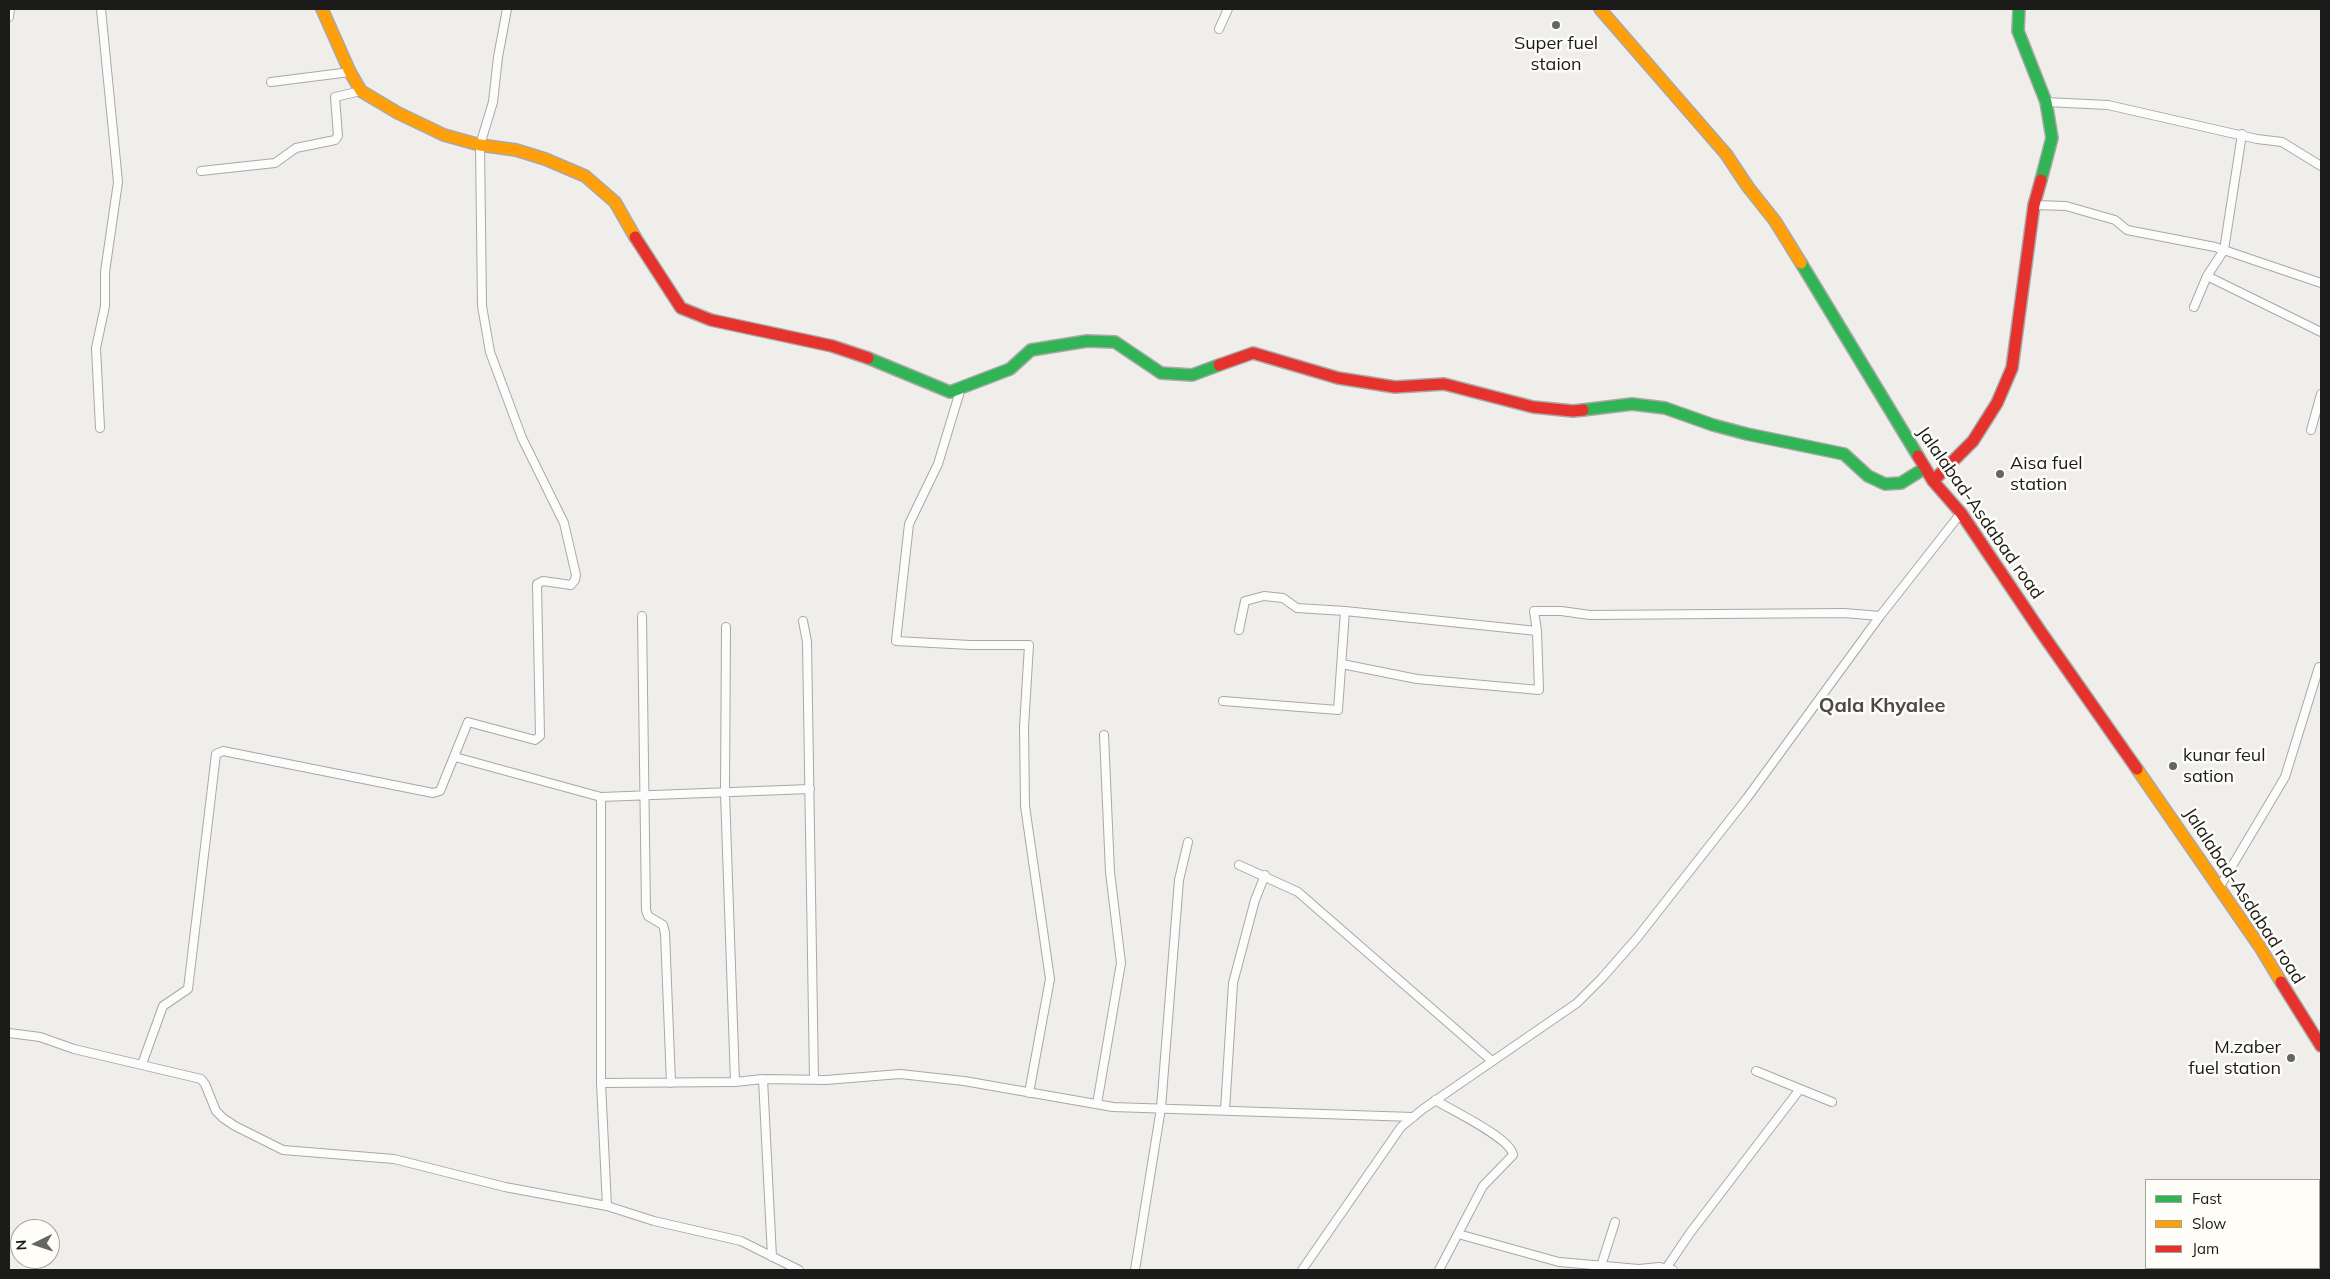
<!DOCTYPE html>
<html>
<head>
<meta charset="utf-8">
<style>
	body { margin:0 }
	#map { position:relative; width:2330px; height:1279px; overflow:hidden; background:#efeeeb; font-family:Mulish,sans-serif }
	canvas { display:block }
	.frame { position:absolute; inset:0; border:10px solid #1b1b19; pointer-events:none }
	.legend { position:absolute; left:2145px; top:1179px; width:175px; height:90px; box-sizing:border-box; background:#fefdf7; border:1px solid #a3a39e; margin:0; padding:6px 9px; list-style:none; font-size:15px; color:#1b1b19 }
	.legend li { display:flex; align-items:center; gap:10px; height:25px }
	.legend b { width:25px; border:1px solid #a3a39e }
	.north { position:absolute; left:10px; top:1219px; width:50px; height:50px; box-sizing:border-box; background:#fefdf7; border:1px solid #a3a39e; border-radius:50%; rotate:266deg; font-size:14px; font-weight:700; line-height:20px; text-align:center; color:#1b1b19 }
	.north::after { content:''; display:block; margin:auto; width:18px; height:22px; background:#656562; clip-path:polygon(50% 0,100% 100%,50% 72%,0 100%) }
</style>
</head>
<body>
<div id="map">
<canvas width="2330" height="1279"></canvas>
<div class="frame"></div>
<ul class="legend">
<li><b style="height:6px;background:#30b455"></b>Fast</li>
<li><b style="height:6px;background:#ff9f0a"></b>Slow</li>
<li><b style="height:6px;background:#e5322d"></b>Jam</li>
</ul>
<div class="north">N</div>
</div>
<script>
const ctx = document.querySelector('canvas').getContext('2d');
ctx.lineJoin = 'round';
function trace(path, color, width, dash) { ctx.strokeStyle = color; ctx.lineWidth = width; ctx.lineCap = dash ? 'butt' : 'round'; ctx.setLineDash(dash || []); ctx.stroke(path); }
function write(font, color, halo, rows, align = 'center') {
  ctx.font = font + ' Mulish,sans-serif'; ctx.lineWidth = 5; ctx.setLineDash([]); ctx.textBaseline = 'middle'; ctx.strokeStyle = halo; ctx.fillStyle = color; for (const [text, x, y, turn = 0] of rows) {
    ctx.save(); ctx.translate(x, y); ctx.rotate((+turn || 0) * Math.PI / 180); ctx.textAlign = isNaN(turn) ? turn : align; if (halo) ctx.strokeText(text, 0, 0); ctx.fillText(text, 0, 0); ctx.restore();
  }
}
const street = new Path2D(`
	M9 17 10 9
	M1219 29 1228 9
	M271 82 350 72
	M2046 102 2108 105 2257 139 2282 142 2321 166
	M201 171 275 163 296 148 335 140 338 136 335 97 361 91
	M2034 205 2066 206 2115 220 2127 230 2215 247 2321 283
	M2207 276 2321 332
	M2194 307 2207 276 2224 250 2242 134
	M961 388 938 464 909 524 896 641 970 645H1029L1024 727 1025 806 1050 979 1029 1093
	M100 428 96 348 105 306V272L118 182 101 9
	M2311 430 2321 394
	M642 616 646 910 648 916 663 925 665 933 671 1083
	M803 621 807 642 814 1080
	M726 627 725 793 735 1082
	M1239 630 1245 601 1264 596 1283 598 1297 608 1345 611 1537 631
	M1342 664 1417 679 1539 690 1537 631 1534 611H1561L1590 615 1844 613 1880 616
	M1223 701 1338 710 1345 611
	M455 757 601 797 810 789
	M601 797V1083
	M1239 865 1298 892 1492 1061
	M2219 888 2285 777 2319 667
	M9 1033 40 1037 74 1049 201 1079 205 1084 216 1111 223 1118 235 1126 283 1150 394 1159 505 1187 607 1206 654 1221 741 1241 799 1270
	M142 1064 163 1006 188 989 216 754 223 751 433 793 440 791 468 722 535 740 540 736 537 584 543 581 571 585 575 580 576 575 564 523 522 438 490 352 482 306 480 145 493 102 498 57 507 9
	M1756 1071 1832 1102
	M763 1079 772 1257
	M1435 1100C1451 1110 1511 1138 1513 1155L1483 1186 1439 1270
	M1097 1104 1121 963 1110 872 1104 735
	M1225 1110 1233 983 1255 900 1265 875
	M607 1206 601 1083 735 1082 763 1079 826 1080 900 1074 964 1081 1113 1107 1413 1117
	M1458 1234 1559 1262 1639 1269 1659 1267 1673 1270
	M1601 1266 1615 1222
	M1667 1267 1690 1233 1800 1089
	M1135 1270 1161 1108 1179 880 1188 842
	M1302 1270 1401 1127 1423 1109 1577 1003 1602 978 1637 938 1747 798 1880 616 1961 513`);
const fast = new Path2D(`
	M2019 9 2018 31 2046 102 2052 138 2041 180
	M1801 263 1918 456
	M868 358 950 392 1010 369 1031 350 1087 341 1115 342 1161 373 1192 375 1219 365
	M1583 410 1632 404 1665 408 1713 425 1747 434 1844 454 1868 476 1885 484 1901 483 1925 468`);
const slow = new Path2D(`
	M322 9 350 72 361 91 398 113 444 135 480 145 516 150 545 159 585 176 615 202 635 237
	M1600 9 1726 154 1748 187 1775 221 1801 263
	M2137 769 2260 947 2281 982`);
const jam = new Path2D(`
	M635 237 681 308 711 320 832 346 868 358
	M1219 365 1253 353 1338 378 1395 387 1444 384 1533 407 1573 411 1583 410
	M1918 456 1933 481 1961 513 2041 632 2137 769
	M1933 481 1973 441 1997 403 2012 368 2034 205 2041 180
	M2281 982 2321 1046`);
trace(street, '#a9a8a6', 10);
trace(fast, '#a9a8a6', 14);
trace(slow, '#a9a8a6', 14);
trace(jam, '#a9a8a6', 14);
trace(street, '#fdfcfc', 8);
trace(fast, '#30b455', 11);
trace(slow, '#ff9f0a', 11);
trace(jam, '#e5322d', 11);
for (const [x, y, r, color] of [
	[1556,25,5,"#656562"],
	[2000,474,5,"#656562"],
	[2173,766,5,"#656562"],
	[2291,1058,5,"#656562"]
]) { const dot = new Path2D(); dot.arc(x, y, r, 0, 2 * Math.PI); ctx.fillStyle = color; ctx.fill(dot); trace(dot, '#fefdf7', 2); }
write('18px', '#1b1b19', '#fefdf7', [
	["Super fuel",1556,44,"center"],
	["staion",1556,65,"center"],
	["Aisa fuel",2010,464],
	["station",2010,485],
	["kunar feul",2183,756],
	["sation",2183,777],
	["M.zaber",2281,1048,"right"],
	["fuel station",2281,1069,"right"]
], 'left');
write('18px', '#1b1b19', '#fefdf7', [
	["Jalalabad-Asdabad road",1980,513,55],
	["Jalalabad-Asdabad road",2244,896,57]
]);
write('bold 20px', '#4b4a46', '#fefdf7', [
	["Qala Khyalee",1882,706]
]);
</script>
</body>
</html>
